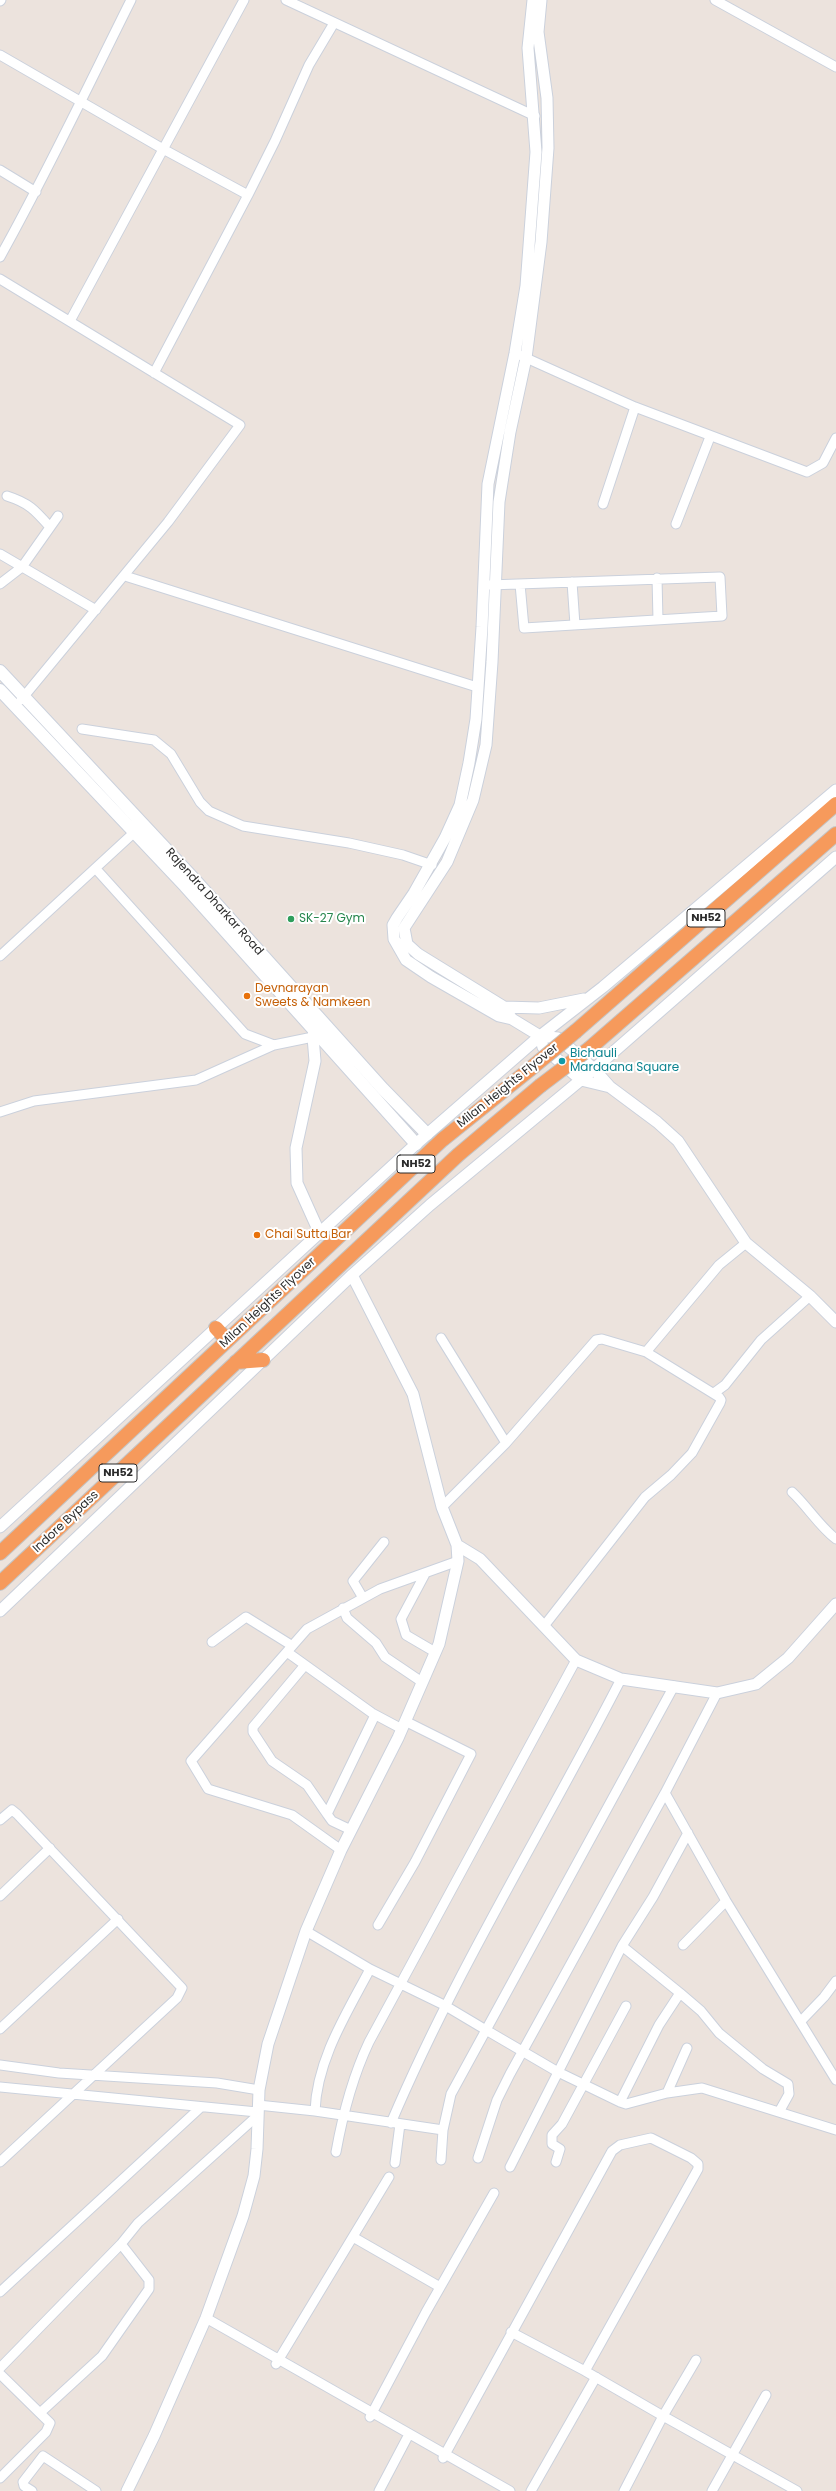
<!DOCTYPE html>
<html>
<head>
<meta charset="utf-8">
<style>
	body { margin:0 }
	canvas { display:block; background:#ece3dd }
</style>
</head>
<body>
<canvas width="836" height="2491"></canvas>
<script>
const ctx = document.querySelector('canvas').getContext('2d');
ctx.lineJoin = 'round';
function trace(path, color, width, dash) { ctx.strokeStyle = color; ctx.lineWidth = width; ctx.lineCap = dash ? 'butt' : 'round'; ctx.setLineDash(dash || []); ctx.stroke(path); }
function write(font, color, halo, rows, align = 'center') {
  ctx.font = font + ' Poppins,sans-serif'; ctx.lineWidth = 4; ctx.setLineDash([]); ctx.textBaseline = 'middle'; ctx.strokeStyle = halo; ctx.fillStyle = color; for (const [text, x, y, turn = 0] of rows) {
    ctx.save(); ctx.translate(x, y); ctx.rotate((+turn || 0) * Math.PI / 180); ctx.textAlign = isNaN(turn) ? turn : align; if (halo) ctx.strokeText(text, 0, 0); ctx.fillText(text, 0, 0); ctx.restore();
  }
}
const minor = new Path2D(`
	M286 0 535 116
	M715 0 836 67
	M0 1 1 0
	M0 55 163 149 248 195
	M0 170 36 192
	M0 257C47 173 88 86 131 0
	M0 279 240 425 168 522 21 700
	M70 321 244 0
	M515 353 635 407 807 472 823 463 836 438
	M154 373 248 195 275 141 309 65 334 23
	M7 496C29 503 35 510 50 527
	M603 504 635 407
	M676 524 710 437
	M0 554 96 610
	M125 576 477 687
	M657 578 658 620
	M572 582 575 625
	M0 584 22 567 58 516
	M489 585 720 577 722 616 524 628 520 584
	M82 729 154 740 171 754 200 802 209 811 243 826 349 843 403 855 432 865
	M96 869 245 1034 274 1045
	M0 956 139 828
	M0 1112 34 1101 196 1080 274 1045 313 1037
	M441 1338 506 1443
	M646 1352 719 1265 746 1243
	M714 1393 725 1385 761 1340 810 1296
	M792 1492C808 1507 819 1526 836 1539
	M442 1507 506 1443 596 1340 602 1339 646 1352 719 1397 721 1400 720 1403 692 1453 671 1475 645 1497 544 1626
	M425 1574 401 1619 406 1635 435 1652
	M363 1598 353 1581 384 1542
	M343 1608 347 1618 376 1643 385 1657 422 1682
	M212 1642 246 1617 291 1645
	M287 1652 372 1713 402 1729
	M305 1665 253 1727V1732L272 1761 307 1785 327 1814 375 1715
	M717 1693 665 1793 726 1901 836 2080
	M327 1814 332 1821 351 1830
	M0 1820 12 1810 17 1814 182 1988 177 1998 0 2162
	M341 1850 292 1815 208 1789 191 1761 307 1629 380 1589 458 1561
	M0 1896 50 1848
	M378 1925 415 1862 471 1754 405 1721
	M306 1931 370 1969 444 2005 486 2030 674 1686
	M683 1945 726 1901
	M680 1993 701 2011 719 2033 763 2069 788 2084 789 2094 779 2112
	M801 2021 824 1997 836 1981
	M0 2029 118 1919
	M0 2065 59 2073 217 2083 259 2090
	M0 2087 257 2112
	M667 2093 687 2048
	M620 2102 659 2025 680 1993 622 1946
	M258 2105 315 2111C317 2059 347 2013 370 1969
	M315 2111 443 2130 451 2094 486 2030 558 2072 620 2102 626 2104 667 2093 702 2088 836 2130
	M391 2123C456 1970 545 1827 621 1679
	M336 2152C343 2113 352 2078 369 2042L576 1660
	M478 2158 497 2100 510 2074 665 1793
	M441 2160 443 2130
	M556 2162 560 2149 552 2144V2135L562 2124 626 2006
	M395 2163 400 2124
	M510 2167 622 1946 653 1897 688 1833
	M353 2237 440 2287
	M0 2292 201 2107
	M206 2318 510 2491
	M511 2332 585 2371
	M696 2360 663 2416 797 2491
	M276 2364 389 2177
	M0 2368 121 2244 138 2223 256 2117
	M0 2374 50 2423 46 2432 0 2478
	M41 2412 102 2356 149 2289V2280L121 2244
	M370 2417 426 2312 494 2193
	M443 2458 612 2151 620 2145 651 2138 691 2158 698 2164V2169L585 2371 663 2416 624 2491
	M32 2491 24 2486 23 2482 43 2456 96 2491
	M379 2491 407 2438
	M531 2491 596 2377
	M712 2491 766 2395`);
const tertiary = new Path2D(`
	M533 0 528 48 536 152 526 286 515 353 488 484 482 627 476 719 469 763 460 805 445 838 414 893 397 918 393 925 394 939 406 960 431 977 499 1016 512 1019 540 1036 558 1038 594 1069 610 1087 657 1122 678 1141 746 1243 810 1296 836 1322
	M504 1007 539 1008 584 999
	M512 1019 504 1007 418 954 407 944 404 928 447 862 473 800 486 745 492 662 499 502 510 432 526 358 541 242 548 148 547 98 538 32 541 0
	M315 1025 313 1037 315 1061 296 1148 297 1183 320 1234
	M540 1036 543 1047 581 1080 610 1087
	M0 1527 416 1144 540 1036 603 987 836 790
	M457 1545 480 1559 576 1660 621 1679 717 1693 756 1684 788 1658 836 1604
	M0 1611 352 1275 430 1205 594 1069 836 857
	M127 2491 154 2436 206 2318 243 2216 254 2176 257 2149 259 2090 268 2044 306 1931 341 1850 398 1738 439 1644 458 1561 457 1545 442 1507 413 1394 352 1275`);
const secondary = new Path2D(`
	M0 671 195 880 383 1089 427 1134
	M0 690 185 886 416 1144`);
const trunk = new Path2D(`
	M576 1031 836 804
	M590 1048 836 834
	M216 1328 227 1340
	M236 1362 263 1360
	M0 1553 442 1140 529 1070
	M0 1583 458 1155 540 1086`);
trace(minor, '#cbd1dc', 11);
trace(tertiary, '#cbd1dc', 13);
trace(secondary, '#cbd1dc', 14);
trace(trunk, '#c4c4c4', 16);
trace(minor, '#fff', 9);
trace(tertiary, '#fff', 11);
trace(secondary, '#fff', 12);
trace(trunk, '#f69a5c', 14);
const trunkBridge = new Path2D(`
	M529 1070 576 1031
	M540 1086 590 1048`);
trace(trunkBridge, '#c4c4c4', 16, []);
trace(trunkBridge, '#f69a5c', 14);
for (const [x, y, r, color] of [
	[291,919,4,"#2e9e5b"],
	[247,996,4,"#e8710a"],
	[562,1061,4,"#0f9aa8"],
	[257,1235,4,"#e8710a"]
]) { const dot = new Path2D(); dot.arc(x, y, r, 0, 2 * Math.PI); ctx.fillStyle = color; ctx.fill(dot); trace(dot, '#fff', 1.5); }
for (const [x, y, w] of [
	[706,918,38],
	[416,1164,38],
	[118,1473,38]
]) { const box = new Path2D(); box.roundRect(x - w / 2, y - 9, w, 18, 3); ctx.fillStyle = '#fff'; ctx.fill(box); trace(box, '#2b2b2b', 1); }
write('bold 11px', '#2b2b2b', null, [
	["NH52",706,918],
	["NH52",416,1164],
	["NH52",118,1473]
]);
write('12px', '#2b2b2b', '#fff', [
	["Rajendra Dharkar Road",214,902,48],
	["Milan Heights Flyover",508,1086,-39],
	["Milan Heights Flyover",268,1303,-43],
	["Indore Bypass",66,1522,-43]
]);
write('12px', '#27864d', '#fff', [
	["SK-27 Gym",299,919]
], 'left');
write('12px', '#c56008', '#fff', [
	["Devnarayan",255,989],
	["Sweets & Namkeen",255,1003],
	["Chai Sutta Bar",265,1235]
], 'left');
write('12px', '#0d838f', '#fff', [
	["Bichauli",570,1054],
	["Mardaana Square",570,1068]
], 'left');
</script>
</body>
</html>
